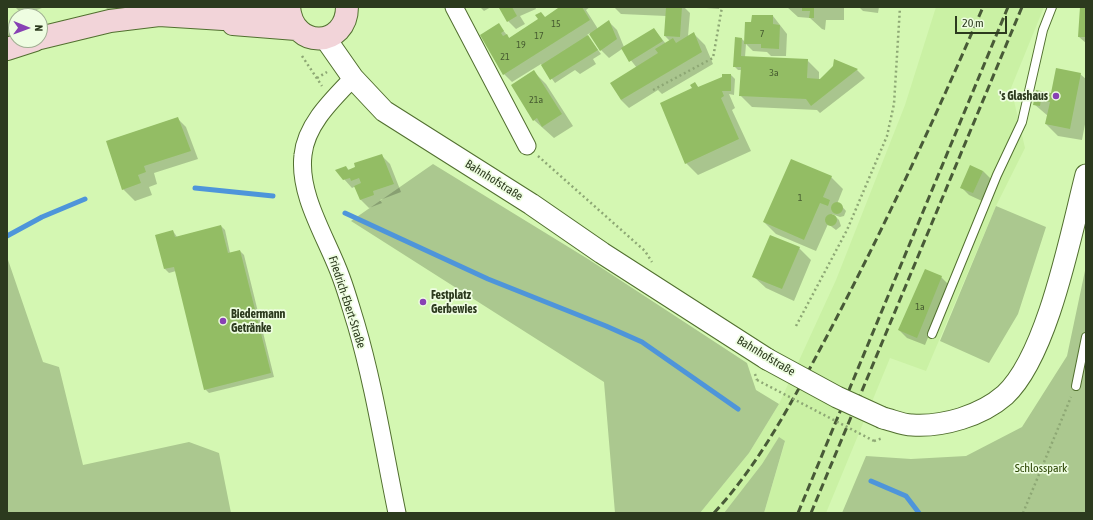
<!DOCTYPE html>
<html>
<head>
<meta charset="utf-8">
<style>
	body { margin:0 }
	#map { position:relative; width:1093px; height:520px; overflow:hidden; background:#d4f7b2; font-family:"Asap Condensed",sans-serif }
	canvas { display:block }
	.frame { position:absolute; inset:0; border:8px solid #2c3a1e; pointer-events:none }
	.north { position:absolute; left:8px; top:8px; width:40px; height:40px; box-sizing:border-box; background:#eefde1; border:1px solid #a0af93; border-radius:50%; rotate:91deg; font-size:11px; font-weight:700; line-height:16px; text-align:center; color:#2c3a1e }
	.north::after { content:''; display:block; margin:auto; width:14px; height:18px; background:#8841b4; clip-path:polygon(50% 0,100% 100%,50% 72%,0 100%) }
	.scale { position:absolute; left:955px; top:16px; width:52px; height:18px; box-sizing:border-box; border:2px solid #2c3a1e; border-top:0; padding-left:5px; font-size:12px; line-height:14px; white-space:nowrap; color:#2c3a1e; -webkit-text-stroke:3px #eefde1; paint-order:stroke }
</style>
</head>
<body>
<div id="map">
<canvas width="1093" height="520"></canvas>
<div class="frame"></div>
<div class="north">N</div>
<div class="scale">20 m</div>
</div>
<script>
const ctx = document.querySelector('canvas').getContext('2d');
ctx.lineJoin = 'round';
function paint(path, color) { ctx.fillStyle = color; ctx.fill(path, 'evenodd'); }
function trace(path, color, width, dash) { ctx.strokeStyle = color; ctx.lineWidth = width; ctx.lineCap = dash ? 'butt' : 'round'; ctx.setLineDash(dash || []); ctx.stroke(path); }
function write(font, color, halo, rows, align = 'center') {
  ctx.font = font + ' "Asap Condensed",sans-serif'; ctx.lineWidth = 3.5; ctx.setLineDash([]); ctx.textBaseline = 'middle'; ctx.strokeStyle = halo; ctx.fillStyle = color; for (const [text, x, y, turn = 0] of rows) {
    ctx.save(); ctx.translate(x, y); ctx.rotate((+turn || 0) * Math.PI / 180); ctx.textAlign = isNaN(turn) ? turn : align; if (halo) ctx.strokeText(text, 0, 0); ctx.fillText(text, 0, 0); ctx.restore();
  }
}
paint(new Path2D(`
	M936 7H1044L1011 88 1025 148 996 206 926 371 890 358 826 513H764L785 442 779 438 762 464 724 513H700L749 453 779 404 836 280 905 105Z`), '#caf1a4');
paint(new Path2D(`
	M433 164 588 259 747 363 756 390 779 404 749 453 700 513H615L604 382 351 221Z
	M996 206 1046 227 1018 314 989 363 940 341Z
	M7 257 43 362 59 367 83 465 189 442 219 453 231 513H7Z
	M1086 266V513H842L866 456 911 459 966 456 1022 427 1067 356Z
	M779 437 785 441 764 513H724L762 464Z`), '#abc88f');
paint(new Path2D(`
	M15 7H42V8L23 15Z
	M105 7H144L121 23Z
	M480 7H491L484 11Z
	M503 7H535L536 9 520 16 525 24 516 29 508 21Z
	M558 7H590L586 10 598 29 609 22 617 30 624 47 654 29 666 44 670 41 665 36 666 16 621 14 614 7H684L690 13 688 36 693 33 705 45 713 64 662 94 658 90 629 108 621 100 637 68 622 49 609 58 601 50 590 33 587 35 601 54 593 59 596 64 580 74 575 70 555 83 541 64 512 82 504 74 499 25 510 39 546 18 559 9Z
	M694 7H719V9Z
	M787 7H844V20H826L825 30 822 29 810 18 798 17Z
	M859 7H879L878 13 863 11Z
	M1081 7H1086V43L1079 37Z
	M773 16 787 34 786 56H771L767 52 753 51 746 44 745 57 807 60 819 72V80L834 67 835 61 857 70 865 78 820 113 817 110 752 107 740 95 742 70H738L734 66 742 39 745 42 752 23Z
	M7 29 12 43 7 45Z
	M534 72 546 84 573 126 554 138 534 120Z
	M1080 74 1086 79V119L1082 140 1058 136 1046 124 1048 116 1034 104 1037 91 1052 94Z
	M731 75 735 79 734 95 729 94 735 108 732 110 751 151 698 175 686 163 695 83 699 88Z
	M178 119 186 127 198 159 154 173 157 184 149 187 152 195 135 201 123 189Z
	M382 156 390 164 401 192 380 200 382 203 369 208 361 200 356 186 352 188 344 179 346 167 349 170Z
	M983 171 991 179 982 201 969 195 961 187Z
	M831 177 843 189 837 204H840L846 211 844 216 840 217 832 214 831 216H835L839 220 841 226 836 230 828 224 816 251 776 234 764 222Z
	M221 226 225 230 230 253 240 251 244 255 274 377 209 393 205 389 176 271 169 273 165 269 173 231 177 237Z
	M799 248 811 260 794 301 766 288 754 277Z
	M941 277 949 285 925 345 907 338 899 330Z`), '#0003');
trace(new Path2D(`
	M195 188 273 196
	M345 213 488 279 606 326 642 342 738 409
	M7 236 42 217 85 199
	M871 481 906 496 919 513`), '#4e95da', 5);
paint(new Path2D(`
	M501 7H512L517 16 507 22 499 8Z
	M557 7H582L590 20 503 75 480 35 499 23 504 31 501 33 503 36 507 34 509 38 538 19 535 15 541 12 545 17 558 8Z
	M666 7H682L680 37 664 36Z
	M802 7H814V18H809L810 11H802Z
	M1080 7H1086V37H1078Z
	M752 15H773V24L780 25 779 49 761 48V44H744L745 22H751Z
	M609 20 617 39 600 51 589 34Z
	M654 28 663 41 629 62 621 48Z
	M694 32 702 52 621 100 610 83 658 53 655 49 673 38 676 43Z
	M588 35 598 50 550 80 541 65Z
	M735 37 742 38 741 56 808 59 807 78 820 79 833 66 834 59 858 69 811 106 806 99 739 96 741 67H733Z
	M1056 68 1081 73 1070 129 1045 124 1050 102 1041 100 1040 106 1033 105 1036 90 1051 93Z
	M534 70 562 114 542 127 537 118 533 121 511 85Z
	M722 74H731V91H722L724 96 721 98 739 139 685 164 660 103 692 88 690 85 695 82 698 87 722 77Z
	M178 117 191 151 144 166 146 172 138 175 141 183 122 190 106 141Z
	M382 154 394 184 373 191 374 195 360 200 354 186 361 183 359 178 351 181 350 178 343 180 335 170 346 166 348 170 355 167 354 163Z
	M791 159 832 176 823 197 830 200 828 206 820 203 804 240 763 222Z
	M970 165 983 171 973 193 960 188Z
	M831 208a6 6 0 1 1 12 0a6 6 0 1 1-12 0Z
	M825 220a6 6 0 1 1 12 0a6 6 0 1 1-12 0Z
	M221 225 228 253 240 250 271 373 204 390 174 267 164 269 155 235 173 230 175 237Z
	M770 235 800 247 782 289 752 277Z
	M925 269 942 276 917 338 898 330Z`), '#93bd64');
const service = new Path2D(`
	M932 334 997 175 1022 122 1043 30 1052 7
	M1076 386 1086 337`);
const minor = new Path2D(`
	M454 7 527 146
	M353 78C333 99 306 124 303 155 298 196 328 240 341 277 347 293 351 308 356 324 374 385 384 450 397 513`);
const tertiary = new Path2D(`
	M325 38 353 78 384 111 531 204 602 253 767 359
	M883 418C892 420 902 425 912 425 943 427 981 416 1005 395 1048 355 1071 233 1086 175`);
const secondary = new Path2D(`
	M289 7C293 51 347 47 347 7
	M233 24 296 29
	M40 38 110 21 159 15 223 19 285 7
	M7 49 35 40`);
trace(service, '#516f2f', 10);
trace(minor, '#516f2f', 19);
trace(tertiary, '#516f2f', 23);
trace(secondary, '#516f2f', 24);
trace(new Path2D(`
	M302 56 322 86
	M317 78 327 72
	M653 90 713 58 722 7
	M538 156 645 251 652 262
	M796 326 847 230 887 136 894 104 900 7
	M755 374 757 380
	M874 441 883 438
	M1023 513 1071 397`), '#8da774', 2.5, [2, 3]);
trace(service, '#fff', 8);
trace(minor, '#fff', 17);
trace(tertiary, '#fff', 21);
trace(secondary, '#f2d4d9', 22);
trace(new Path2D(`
	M714 513C761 462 794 398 826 338 883 230 935 119 983 7
	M798 513 1008 7
	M811 513 1022 7`), '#485a37', 3, [8, 4]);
const tertiaryBridge = new Path2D(`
	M767 359 837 397 883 418`);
trace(tertiaryBridge, '#516f2f', 23, []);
trace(new Path2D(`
	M757 380 874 441`), '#8da774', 2.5, [2, 3]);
trace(tertiaryBridge, '#fff', 21);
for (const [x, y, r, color] of [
	[1056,96,4,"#8841b4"],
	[423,302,4,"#8841b4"],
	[223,321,4,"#8841b4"]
]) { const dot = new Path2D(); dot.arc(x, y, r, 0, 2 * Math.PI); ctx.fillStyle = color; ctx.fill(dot); trace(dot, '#eefde1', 1.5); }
write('10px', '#465b30', null, [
	["15",556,24],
	["7",762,34],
	["17",539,36],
	["19",521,45],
	["21",505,57],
	["3a",774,73],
	["21a",536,100],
	["1",800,198],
	["1a",920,307]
]);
write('bold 12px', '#2c3a1e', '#eefde1', [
	["'s Glashaus",1048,96,"right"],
	["Festplatz",431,295],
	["Gerbewies",431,309],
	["Biedermann",231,314],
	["Getränke",231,328]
], 'left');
write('12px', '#2c3a1e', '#eefde1', [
	["Bahnhofstraße",494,180,32],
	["Friedrich-Ebert-Straße",347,302,72],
	["Bahnhofstraße",766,356,31]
]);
write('12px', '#2d4705', '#eefde1', [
	["Schlosspark",1041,468]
]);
</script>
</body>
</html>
